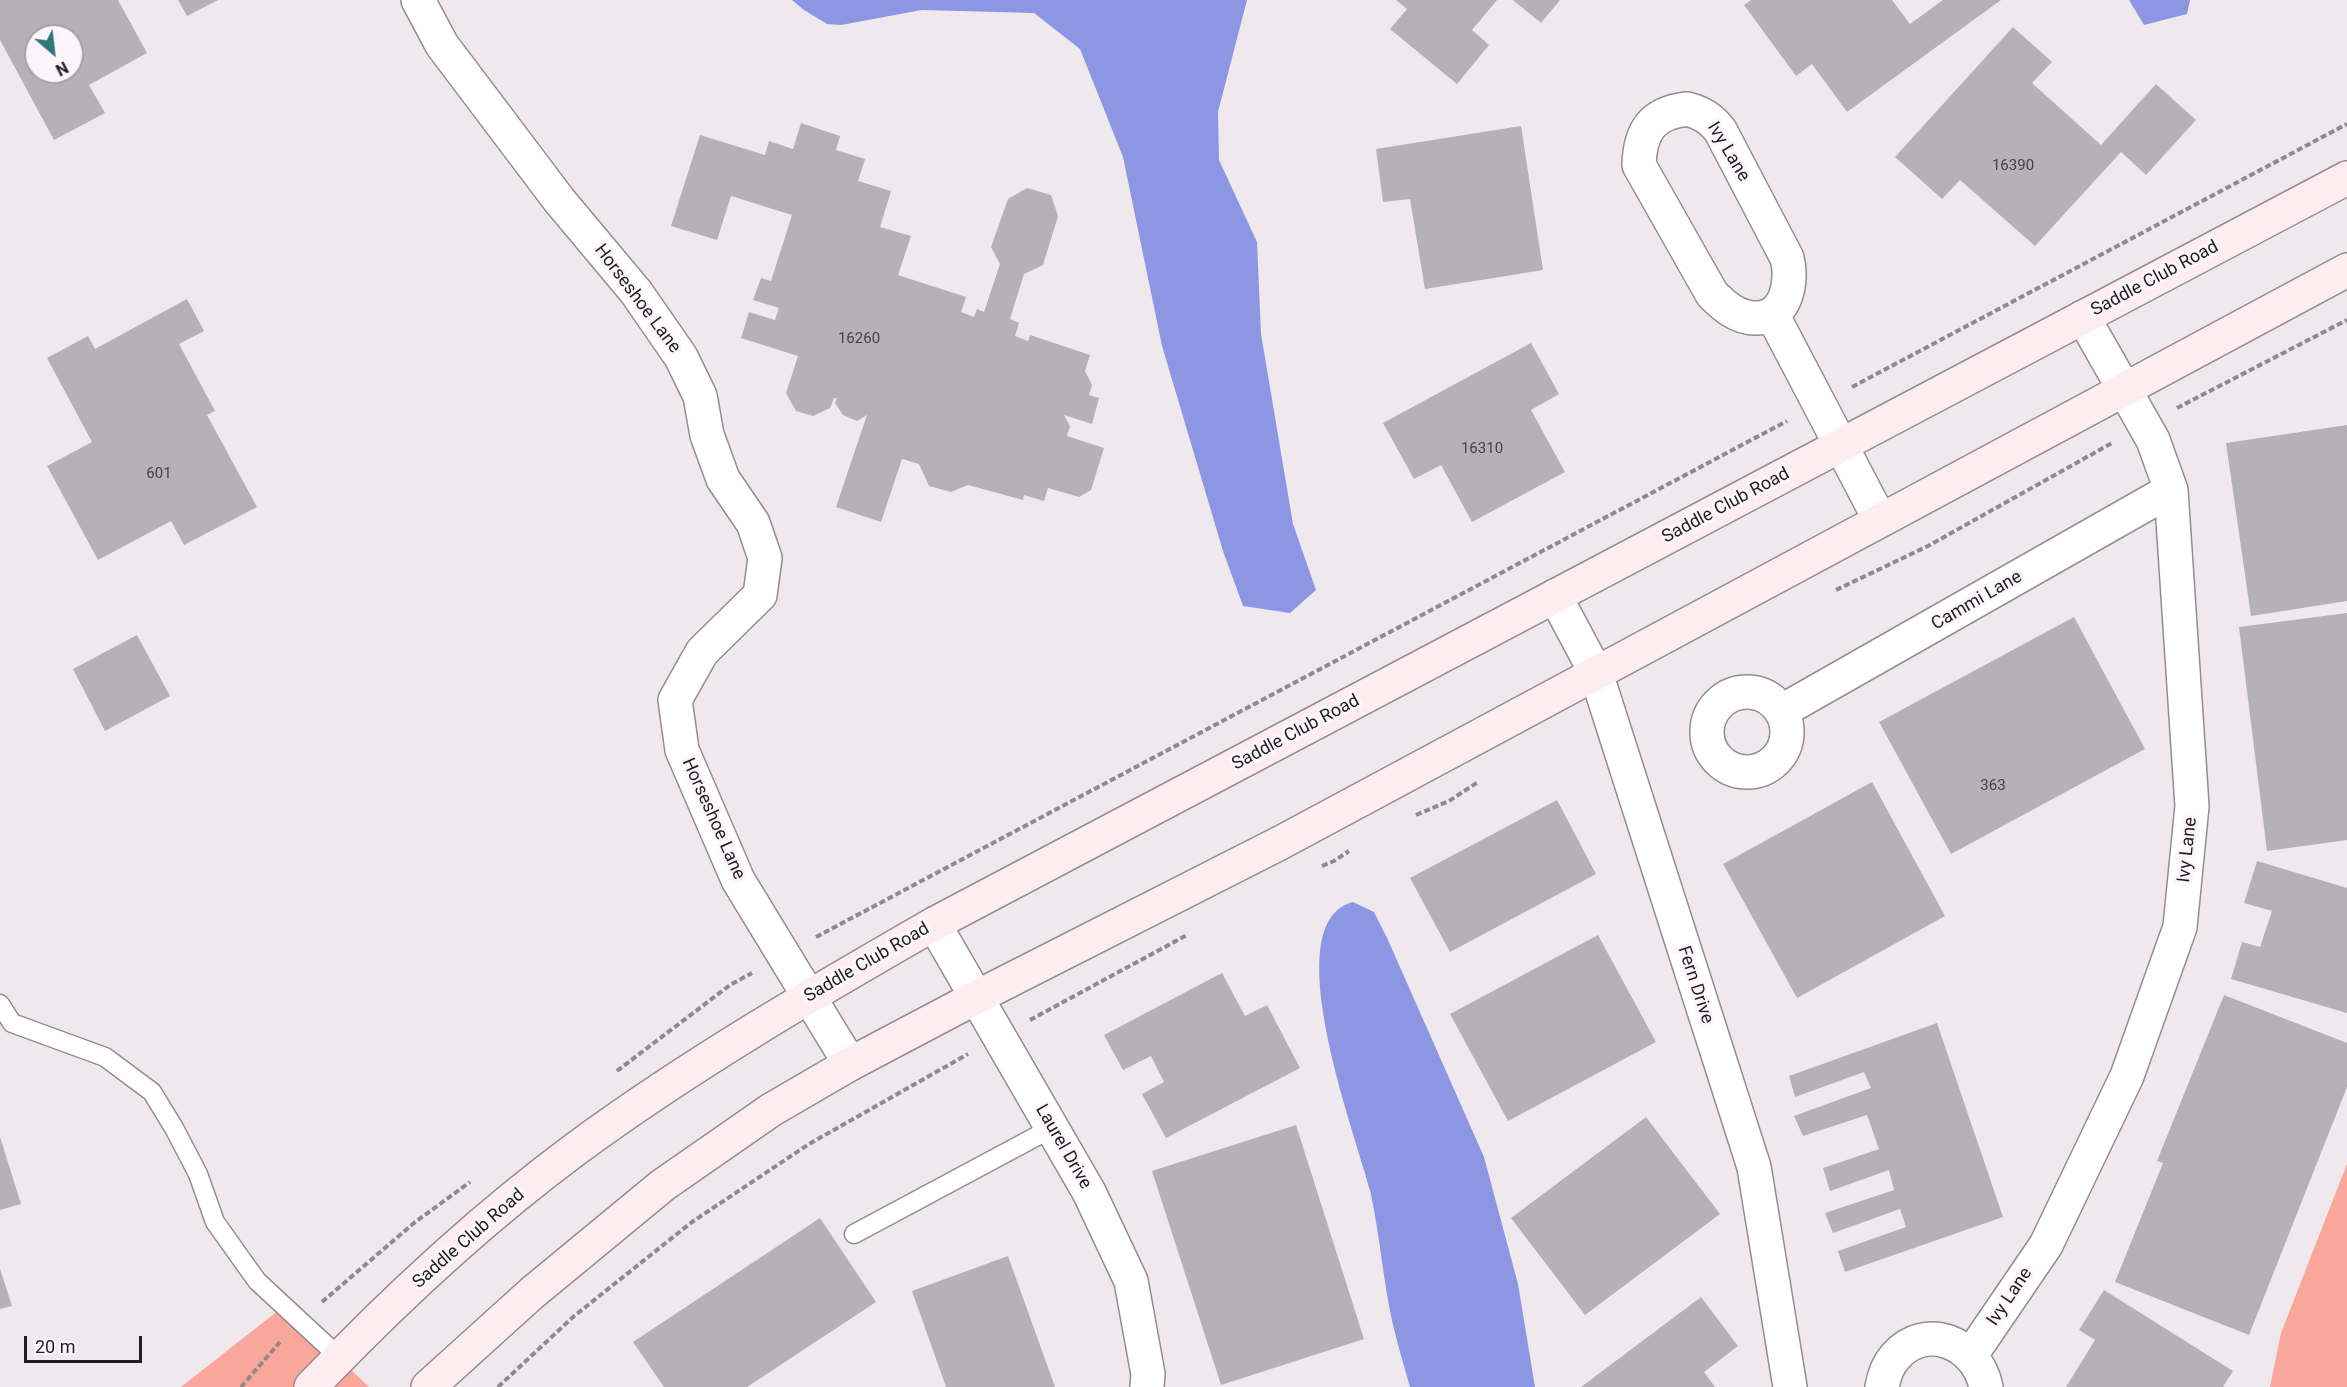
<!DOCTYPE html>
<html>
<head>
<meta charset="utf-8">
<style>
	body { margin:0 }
	#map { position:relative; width:2347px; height:1387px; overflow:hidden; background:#efe9ed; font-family:Roboto,sans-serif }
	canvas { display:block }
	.north { position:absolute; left:24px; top:24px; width:60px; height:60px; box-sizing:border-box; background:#fcf6fb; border:2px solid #a4a0a3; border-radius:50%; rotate:152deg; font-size:16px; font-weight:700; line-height:24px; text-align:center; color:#201e20 }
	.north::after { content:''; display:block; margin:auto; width:21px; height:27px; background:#2e7877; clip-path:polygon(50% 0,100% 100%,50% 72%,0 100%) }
	.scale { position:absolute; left:24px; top:1336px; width:118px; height:27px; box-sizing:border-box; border:3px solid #201e20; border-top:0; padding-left:8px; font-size:18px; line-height:21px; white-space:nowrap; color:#201e20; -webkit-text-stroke:4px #fcf6fb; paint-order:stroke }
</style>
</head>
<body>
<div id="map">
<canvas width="2347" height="1387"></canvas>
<div class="north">N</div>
<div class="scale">20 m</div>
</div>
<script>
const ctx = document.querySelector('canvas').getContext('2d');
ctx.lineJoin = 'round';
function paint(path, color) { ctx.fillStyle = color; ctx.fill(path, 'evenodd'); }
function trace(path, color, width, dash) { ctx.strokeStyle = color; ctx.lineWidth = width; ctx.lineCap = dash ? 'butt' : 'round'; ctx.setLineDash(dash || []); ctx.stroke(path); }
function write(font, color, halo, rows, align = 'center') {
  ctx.font = font + ' Roboto,sans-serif'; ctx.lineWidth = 6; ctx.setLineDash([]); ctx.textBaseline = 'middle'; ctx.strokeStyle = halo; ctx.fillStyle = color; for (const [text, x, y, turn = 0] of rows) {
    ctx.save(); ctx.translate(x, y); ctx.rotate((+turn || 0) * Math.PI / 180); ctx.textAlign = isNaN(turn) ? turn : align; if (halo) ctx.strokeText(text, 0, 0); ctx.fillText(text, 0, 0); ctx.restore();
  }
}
paint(new Path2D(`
	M2347 1164V1387H2270L2281 1333Z
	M284 1306 369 1387H181Z`), '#faa69a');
paint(new Path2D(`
	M792 0H1247L1218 112 1219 160 1257 242 1261 334 1293 524 1316 590 1290 613 1243 606 1223 551 1162 346 1123 157 1080 49 1034 13 922 10 841 25 827 24 804 10Z
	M2129 0H2190L2187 14 2144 25Z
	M1353 902 1374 912 1388 940 1484 1157 1518 1284 1535 1387H1410C1404 1366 1398 1346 1393 1325 1383 1281 1380 1235 1370 1190 1357 1137 1274 922 1353 902Z`), '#8d96e3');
paint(new Path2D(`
	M0 0H118L147 53 89 85 105 113 54 140 0 40ZM36 36H72V72H36Z
	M178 0H218L187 16Z
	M1396 0H1497L1472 30 1489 45 1457 84 1390 29 1407 9Z
	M1513 0H1560L1541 23Z
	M1751 0H1892L1910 24 1943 0H2001L1847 112 1812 64 1796 76 1744 5Z
	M2013 27 2052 62 2032 83 2101 145 2156 84 2196 120 2146 175 2121 152 2035 246 1960 180 1942 199 1895 157Z
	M801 123 840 136 836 150 865 159 858 181 891 191 880 227 911 236 898 275 966 297 961 312 974 317 977 309 984 312 1000 264 991 247 1008 199 1027 188 1051 195 1058 216 1043 265 1024 274 1010 319 1019 323 1015 336 1028 341 1030 335 1090 355 1085 371 1092 385 1089 395 1099 398 1092 424 1064 415 1070 426 1067 436 1104 448 1091 490 1079 497 1048 488 1044 501 1024 495 1023 500 968 485 951 492 929 486 919 464 902 459 881 522 836 507 867 415 857 421 843 415 835 403 837 398H834L830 408 813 416 796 411 786 393 798 356 741 338 749 312 775 320 779 308 753 300 761 278 771 281 792 215 731 196 717 240 671 226 700 135 765 155 769 141 793 149Z
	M1521 126 1543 270 1425 289 1410 199 1383 202 1376 149Z
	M187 299 204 331 179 344 215 411 207 415 257 507 184 545 171 521 98 560 47 466 92 442 47 358 88 336 95 349Z
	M1531 343 1559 394 1531 410 1565 472 1472 522 1441 465 1414 479 1383 423Z
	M2347 425V601L2251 616 2226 443Z
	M2347 613V840L2267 851 2239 627Z
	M2074 617 2145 749 1951 854 1879 722Z
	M137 635 170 696 105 731 73 669Z
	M1872 782 1945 916 1797 998 1723 864Z
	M1557 800 1596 874 1450 952 1410 878Z
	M2257 861 2347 888V1013L2231 979 2242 942 2260 947 2272 911 2244 903Z
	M1598 935 1656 1042 1508 1121 1450 1014Z
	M1222 973 1245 1016 1267 1005 1300 1068 1166 1138 1142 1094 1164 1082 1151 1056 1123 1070 1104 1035Z
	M2224 995 2347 1043V1087L2249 1335 2115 1282 2163 1163 2157 1161Z
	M1937 1023 2003 1217 1845 1272 1838 1251 1906 1227 1900 1209 1833 1233 1825 1213 1894 1190 1889 1170 1830 1191 1823 1168 1879 1149 1867 1115 1803 1136 1794 1116 1871 1088 1864 1072 1795 1097 1789 1076Z
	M1646 1117 1720 1214 1585 1315 1511 1218Z
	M1296 1125 1364 1339 1221 1385 1152 1171Z
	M0 1137 21 1204 0 1210Z
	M820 1218 876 1302 747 1387H664L633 1342Z
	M1008 1256 1055 1387H946L912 1291Z
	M0 1269 12 1306 0 1309Z
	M2104 1290 2233 1371 2223 1387H2066L2095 1340 2079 1330Z
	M1701 1297 1738 1346 1704 1372 1715 1387H1581Z`), '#b4b1b7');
const lane = new Path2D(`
	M0 1004 12 1023 105 1057 152 1092 174 1128 198 1174 215 1222 257 1281 339 1357
	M854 1234 1052 1128`);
const street = new Path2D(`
	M418 0 442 45 559 200 636 292 681 357 700 396 707 435 723 479 753 523 765 558 760 595 702 652 675 700 682 750 738 880 850 1064
	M1687 109C1702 113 1710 118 1720 130L1787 258C1793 280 1787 319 1756 318 1737 318 1724 306 1712 294L1639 165C1640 131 1652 113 1687 109Z
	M1772 314 1880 520
	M1555 596 1596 673 1754 1167 1790 1387
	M1707 732a40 40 0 1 1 80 0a40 40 0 1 1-80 0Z
	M1782 711 2171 490
	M934 924 1089 1192 1131 1281 1148 1374 1147 1387
	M1971 1355 2046 1245 2127 1076 2180 927 2192 806 2171 490 2153 440 2083 317
	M1882 1387C1884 1376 1887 1366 1895 1357 1926 1321 1977 1343 1986 1387`);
const secondary = new Path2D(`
	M311 1387C393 1301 481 1219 577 1148 690 1065 812 994 934 924L2347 178
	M428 1387 532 1293 663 1185 771 1110 850 1064 975 998 1280 843 2347 270`);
trace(lane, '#938d92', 21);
trace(street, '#938d92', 36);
trace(secondary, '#938d92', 36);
trace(new Path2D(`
	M1852 387 2347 124
	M2177 408 2347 320
	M1836 590 1928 546 2112 443
	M1416 815 1449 801 1478 782
	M1322 866 1334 861 1349 851
	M816 937 1787 421
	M1030 1020 1187 935
	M617 1071 730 985 752 973
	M322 1302 414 1223 470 1182
	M241 1387 280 1342
	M498 1387 573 1317 692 1222 809 1144 968 1054`), '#8e8a8d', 4, [6, 3]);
trace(lane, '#fff', 18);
trace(street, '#fff', 33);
trace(secondary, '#fdedf1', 33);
write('15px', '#454346', null, [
	["16390",2013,166],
	["16260",859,339],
	["16310",1482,449],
	["601",159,474],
	["363",1993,786]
]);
write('18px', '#201e20', '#fcf6fb', [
	["Ivy Lane",1728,152,59],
	["Saddle Club Road",2155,279,-28],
	["Horseshoe Lane",637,299,53],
	["Saddle Club Road",1726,506,-28],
	["Cammi Lane",1977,601,-30],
	["Saddle Club Road",1296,733,-28],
	["Horseshoe Lane",713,819,66],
	["Ivy Lane",2188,850,-84],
	["Saddle Club Road",867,963,-30],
	["Fern Drive",1695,985,72],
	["Laurel Drive",1063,1147,60],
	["Saddle Club Road",469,1239,-41],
	["Ivy Lane",2010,1297,-56]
]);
</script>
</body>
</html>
